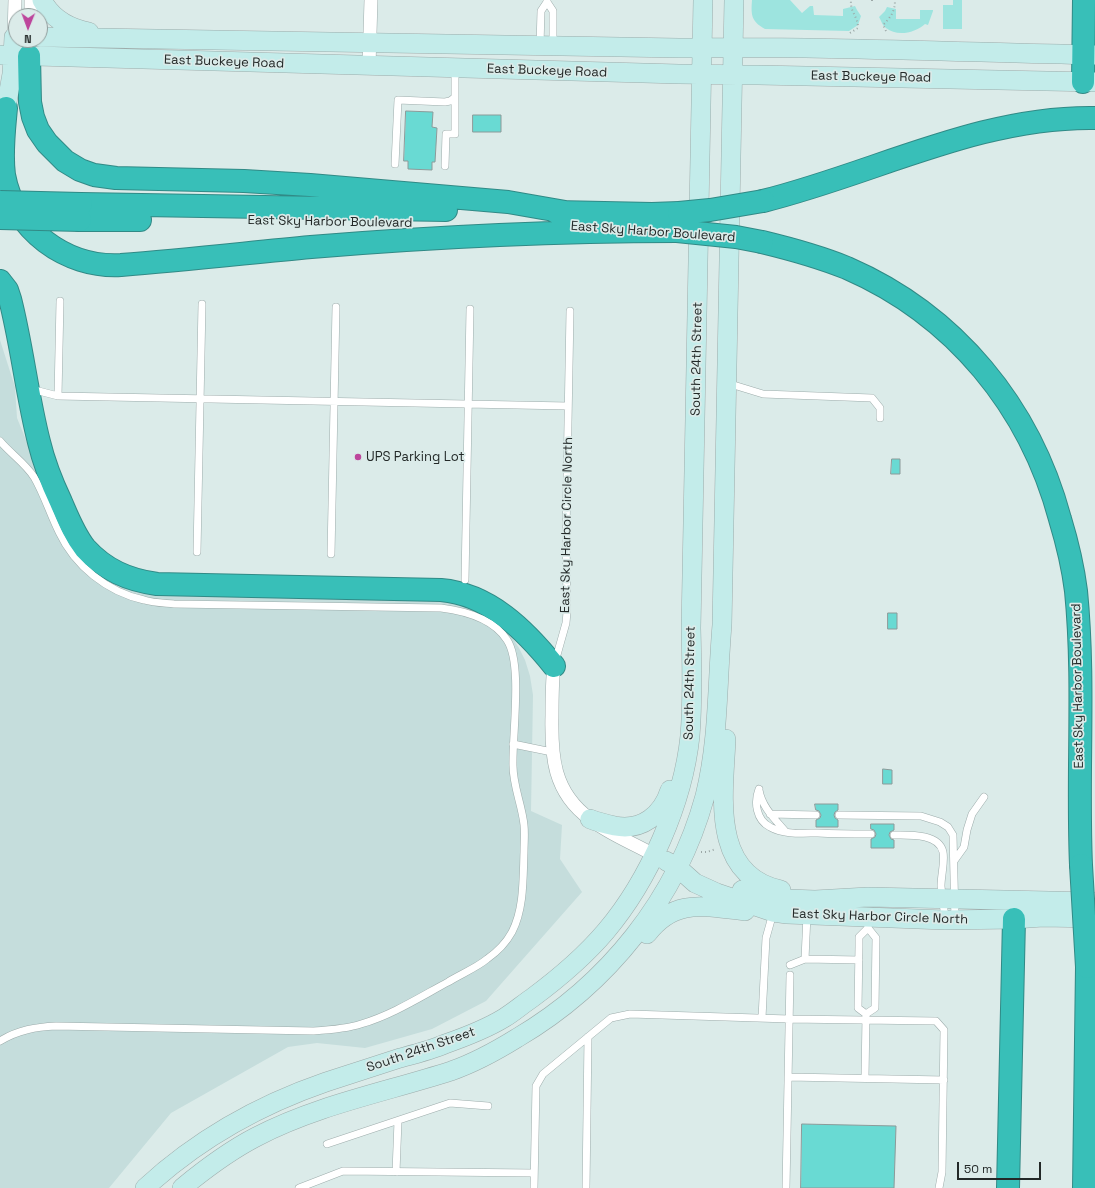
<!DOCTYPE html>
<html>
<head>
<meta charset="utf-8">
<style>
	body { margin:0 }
	#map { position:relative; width:1095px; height:1188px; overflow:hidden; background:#dbebe9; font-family:"Space Grotesk",sans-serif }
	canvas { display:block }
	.north { position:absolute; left:8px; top:8px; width:40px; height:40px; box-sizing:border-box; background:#dbebe9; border:1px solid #919d9c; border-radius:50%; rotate:181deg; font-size:11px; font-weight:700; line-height:16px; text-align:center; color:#232928 }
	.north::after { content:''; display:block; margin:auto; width:14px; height:18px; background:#bd469c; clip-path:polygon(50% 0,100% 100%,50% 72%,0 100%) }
	.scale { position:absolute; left:957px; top:1162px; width:84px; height:18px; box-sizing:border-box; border:2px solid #232928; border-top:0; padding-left:5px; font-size:12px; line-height:14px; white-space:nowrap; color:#232928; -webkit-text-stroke:3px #dbebe9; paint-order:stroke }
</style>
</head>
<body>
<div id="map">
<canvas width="1095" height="1188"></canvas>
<div class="north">N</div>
<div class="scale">50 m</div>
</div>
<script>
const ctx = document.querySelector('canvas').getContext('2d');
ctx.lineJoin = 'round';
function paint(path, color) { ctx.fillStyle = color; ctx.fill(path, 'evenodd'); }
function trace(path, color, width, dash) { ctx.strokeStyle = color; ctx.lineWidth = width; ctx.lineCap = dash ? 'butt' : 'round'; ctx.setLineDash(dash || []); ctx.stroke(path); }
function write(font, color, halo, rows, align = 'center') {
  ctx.font = font + ' "Space Grotesk",sans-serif'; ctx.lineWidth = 3.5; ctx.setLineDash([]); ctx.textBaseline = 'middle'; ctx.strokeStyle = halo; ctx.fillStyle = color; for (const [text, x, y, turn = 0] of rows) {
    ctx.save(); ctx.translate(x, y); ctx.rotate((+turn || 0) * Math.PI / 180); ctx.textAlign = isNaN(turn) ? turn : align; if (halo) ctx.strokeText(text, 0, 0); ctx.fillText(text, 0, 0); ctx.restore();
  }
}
paint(new Path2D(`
	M0 340 15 387 17 418 63 530 94 567 438 600 473 607 508 631 519 648 525 660 530 676 533 695 531 811 562 825 560 859 582 892 486 1001 432 1029 365 1048 317 1043 288 1047 171 1113 109 1188H0Z`), '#c5dddc');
paint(new Path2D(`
	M752 0H790L802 13 810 6H813L814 15 843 16V9L855 6 857 10 861 16 858 25 849 31 765 29C751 21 751 15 752 0Z
	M953 0H962V29H943V5H953Z
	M887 7 896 9V19H920V10H933V11L928 25 925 24C915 33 897 37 886 28 882 25 881 20 879 17L885 11Z`), '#9de4df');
const building = new Path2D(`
	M406 111 433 112 432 127 437 128 435 162H432V170L408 169V161H404Z
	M473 115H501V132H473Z
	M892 459H900V474H891Z
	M888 613H897V629H888Z
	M883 769 892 770V784H883Z
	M815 804H838V810L835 812 834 815 835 818 838 820V827H816V820L820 818 821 815 819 811 816 810Z
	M871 824H894V830L890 832 889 835 891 839 894 840V848H871V839L875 837 876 834 874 830 871 829Z
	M802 1124 896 1126 894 1188H801Z`);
paint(building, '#69dad3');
trace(building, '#8c9a99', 1);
const lane = new Path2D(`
	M547 2 553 11V46
	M540 45 541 11 547 2V0
	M395 164 398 100 445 102 450 101 454 98
	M445 166 446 134H455V69
	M727 383 763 394 872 398 880 408V418
	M31 389 58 396 568 406
	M58 396 60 301
	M0 441C11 454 25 463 34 477 44 494 50 514 59 532 75 566 107 592 144 600 154 603 164 603 174 604L441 608C465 611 493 618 507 640 523 664 512 735 513 766 513 786 522 805 524 825 525 834 524 843 524 852 523 879 524 909 512 932 506 943 497 952 487 959 476 968 461 974 448 982 420 997 392 1015 361 1024 346 1029 329 1030 313 1031L56 1026C36 1027 18 1030 0 1041
	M197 552 202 304
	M331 554 336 307
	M465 580 470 309
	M555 662 566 623 567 612 566 535 570 311
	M513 744 552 752
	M759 789C754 802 756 820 770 827 784 835 803 833 818 833 836 834 853 834 871 834
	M759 790C762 807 774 818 785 831
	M770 814 816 815
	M839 815 921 816 940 822 948 827 953 835 955 919
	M894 835C908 835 939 833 943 852 945 862 941 875 941 886 942 897 944 908 945 919
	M954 861 964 847 967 830 972 814 984 797
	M805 959 807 915
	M790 965 805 959 859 960
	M866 1014 875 1008 876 938 868 928V918
	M866 1014 858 1008 859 946V937L868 928
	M762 1018 766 938 773 913
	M788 1077 944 1080
	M865 1078 866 1016
	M327 1144 450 1103 488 1106
	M396 1172 398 1121
	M299 1188 343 1171 534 1173
	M534 1188 536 1086 543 1074 611 1018 630 1014 789 1019 936 1021 944 1030 942 1172 939 1188
	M586 1188 588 1037
	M786 1188 790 975`);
const street = new Path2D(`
	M31 16V0
	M14 37 15 0
	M369 66 371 0
	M554 666C552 682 552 698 552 715 551 756 553 792 590 819 609 834 633 843 654 855`);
const secondary = new Path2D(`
	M42 0C52 19 68 28 89 32
	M40 37 679 48C818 46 956 52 1095 55
	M0 55 679 74 758 75 1095 82
	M6 108 12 74 14 37
	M726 739C724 792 709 875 781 890
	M590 819C598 822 606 824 615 826 642 831 662 815 670 790
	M666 861 677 867 695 883 717 893 773 912 787 914 945 920 1014 919 1043 917 1095 918
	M742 890 762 896 789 899 815 900 868 897 1095 902
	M647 934C675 897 705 907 745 911
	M145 1188C197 1140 259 1105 326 1082 351 1074 375 1066 400 1058 415 1054 431 1050 445 1044 465 1037 486 1029 504 1018 514 1012 523 1004 532 998 559 978 584 957 606 931 649 880 683 803 690 736 693 700 692 664 691 628L703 0
	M182 1188C205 1169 229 1151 256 1137 317 1105 386 1092 451 1071 474 1063 496 1051 517 1038 607 985 677 899 705 796 719 740 717 683 722 625L734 0`);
const highway = new Path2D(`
	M29 56 30 102 33 117 38 130 47 143 65 161 80 170 94 175 116 178 244 181 310 185 508 202 571 213
	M1083 82 1084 0
	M6 108C4 130 1 153 4 175 14 230 66 268 121 265 184 260 247 253 311 247 432 237 555 231 677 231
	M763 201C873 174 979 116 1095 118
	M81 204 446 210
	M556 212 652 214 679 213
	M80 220H140
	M762 242C791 249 820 257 847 268 955 315 1030 407 1060 519 1067 542 1073 567 1076 591 1085 682 1077 774 1081 865
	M0 281 7 290 10 299C22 346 27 395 39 442 44 463 52 483 61 502 68 518 74 534 85 548 105 570 128 580 157 584L441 590C489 594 525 630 554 666
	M1008 1188 1014 919
	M1084 1188 1087 967`);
trace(lane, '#9dacab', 8);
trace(street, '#9dacab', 14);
trace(secondary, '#9dacab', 20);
trace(highway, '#318a86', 24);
trace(new Path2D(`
	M872 1V0
	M886 31 883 25C891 17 895 11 895 0
	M850 33 858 28C858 16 850 13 851 0
	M701 852H707L716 849`), '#9ca8a7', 2, [1, 3]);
trace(lane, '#fff', 7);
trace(street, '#fff', 13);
trace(secondary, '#c3ecea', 19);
trace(highway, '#38bfb8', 22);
const highwayBridge = new Path2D(`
	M0 202 81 204
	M679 213 710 210 763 201
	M0 218 80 220
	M677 231 736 237 762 242
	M1081 865 1087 967`);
trace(highwayBridge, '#318a86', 24, []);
trace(highwayBridge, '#38bfb8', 22);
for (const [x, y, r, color] of [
	[358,457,4,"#bd469c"]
]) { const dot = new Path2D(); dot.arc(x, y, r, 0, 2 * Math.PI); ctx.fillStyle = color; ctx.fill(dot); trace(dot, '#dbebe9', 1.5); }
write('13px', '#232928', '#dbebe9', [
	["East Buckeye Road",224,62,2],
	["East Buckeye Road",547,71,2],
	["East Buckeye Road",871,77,1],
	["East Sky Harbor Boulevard",330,222,1],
	["East Sky Harbor Boulevard",653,232,4],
	["South 24th Street",697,359,-89],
	["East Sky Harbor Circle North",567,525,-89],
	["South 24th Street",690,683,-89],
	["East Sky Harbor Boulevard",1078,686,-91],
	["East Sky Harbor Circle North",880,917,2],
	["South 24th Street",421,1050,-19]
]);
write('13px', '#232928', '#dbebe9', [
	["UPS Parking Lot",366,457]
], 'left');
</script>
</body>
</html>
